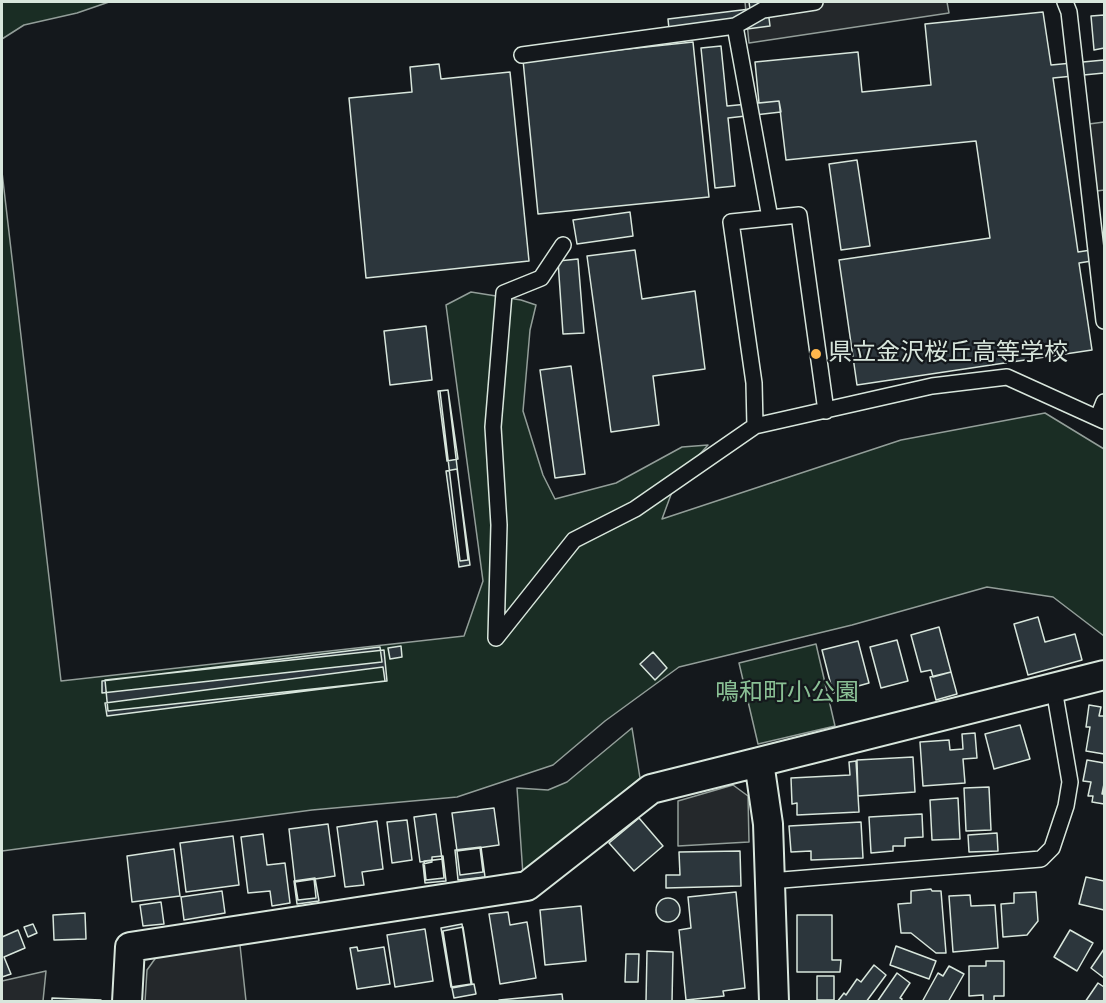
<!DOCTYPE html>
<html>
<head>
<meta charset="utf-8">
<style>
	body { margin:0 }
	#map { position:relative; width:1106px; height:1003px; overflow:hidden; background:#14181c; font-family:Jost,sans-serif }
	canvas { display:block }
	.frame { position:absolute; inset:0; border:3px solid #d8e6dc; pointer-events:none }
</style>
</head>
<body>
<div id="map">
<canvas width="1106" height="1003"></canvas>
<div class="frame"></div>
</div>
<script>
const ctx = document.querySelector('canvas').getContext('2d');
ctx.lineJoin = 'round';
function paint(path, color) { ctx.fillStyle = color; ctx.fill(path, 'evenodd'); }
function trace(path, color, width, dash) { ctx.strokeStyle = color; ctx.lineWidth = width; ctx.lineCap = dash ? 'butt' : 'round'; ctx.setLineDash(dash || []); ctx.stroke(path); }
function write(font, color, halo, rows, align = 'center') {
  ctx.font = font + ' Jost,"Noto Sans JP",sans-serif'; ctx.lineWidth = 4.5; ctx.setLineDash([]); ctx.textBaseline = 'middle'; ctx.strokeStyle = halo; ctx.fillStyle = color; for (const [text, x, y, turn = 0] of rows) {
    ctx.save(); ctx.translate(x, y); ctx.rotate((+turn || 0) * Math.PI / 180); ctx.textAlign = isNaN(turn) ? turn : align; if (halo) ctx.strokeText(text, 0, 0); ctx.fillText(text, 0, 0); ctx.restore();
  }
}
const green = new Path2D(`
	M2 2H109L77 13 24 25 2 39Z
	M2 172 61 681 464 636 483 581 446 305 471 292 521 300 536 305 530 330 523 411 543 475 555 499 616 483 682 447 708 445 676 481 662 519 901 440 1045 413 1104 449V636L1053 597 987 587 852 625 679 667 605 721 553 765 457 797 312 810 2 851Z
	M816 644 835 726 758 744 739 663Z
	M632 728 640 778 523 875 517 788 548 790 567 782Z`);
paint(green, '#1a2d24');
trace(green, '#939e99', 1.5);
const parking = new Path2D(`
	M745 2H947L949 13 749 43Z
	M1104 122V190L1097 191 1089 124Z
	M733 785 748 796 749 842 678 846V801Z
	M240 945 246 1001 145 1002 147 970 157 956Z
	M46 971 43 1001H2V981Z`);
paint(parking, '#24282b');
trace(parking, '#939e99', 1.5);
const building = new Path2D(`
	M749 2H767L770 26 670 39 668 19 750 9Z
	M1043 12 1051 65 1104 60V73L1053 78 1078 252 1104 248V259L1079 263 1092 350 857 385 839 260 990 238 976 141 786 160 779 101 759 103 755 62 858 52 862 92 931 85 925 24Z
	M1104 15V48L1094 50 1091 16Z
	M693 42 709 197 538 214 523 60Z
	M721 46 727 106 779 101 781 112 728 118 735 186 715 188 701 48Z
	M439 64 441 79 510 72 529 261 366 278 349 98 412 92 410 67Z
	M857 160 870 246 841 250 829 164Z
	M630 212 633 236 577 244 573 220Z
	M635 250 642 299 695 291 705 369 653 376 659 425 611 432 587 256Z
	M578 259 584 333 563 334 558 261Z
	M426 326 432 380 390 385 384 331Z
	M571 366 585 474 555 478 540 370Z
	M448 390 468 560 460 561 440 391Z
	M448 390 458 459 447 461 438 391Z
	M457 469 470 565 459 567 446 471Z
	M1038 617 1045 642 1075 634 1082 660 1028 675 1014 624Z
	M939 627 951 672 933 677 931 670 921 672 911 635Z
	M897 640 908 681 881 688 870 647Z
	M858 641 869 683 833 693 822 650Z
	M401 646 402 657 390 659 388 648Z
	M380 647 382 662 102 693V681Z
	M384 650 387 681 108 711 105 680Z
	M653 652 667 668 655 680 640 664Z
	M383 667 385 681 107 716 105 703Z
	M951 672 957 694 936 700 930 677Z
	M1089 705 1101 707 1099 716H1104V754L1086 751 1090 727H1086Z
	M1020 725 1030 759 994 769 985 734Z
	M975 733 977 758 963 759 965 783 923 786 920 742 949 740 950 750 963 749 962 734Z
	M913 757 915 792 858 796 857 760Z
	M1087 760 1104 763V784L1102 794H1104V804L1092 802 1093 796H1088L1091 782 1083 781Z
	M856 761 859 812 797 815V803L792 804 791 778 850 775 849 762Z
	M989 787 991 830 966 831 964 788Z
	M958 798 960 839 932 840 930 800Z
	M494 808 499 845 457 851 452 813Z
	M436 814 442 859 420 862 414 817Z
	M922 814 923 837 905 838V846H893V851L871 853 869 817Z
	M639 818 663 846 634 871 609 843Z
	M407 820 412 860 392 863 387 822Z
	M377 821 383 869 362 872 364 885 345 887 337 827Z
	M861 822 863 858 811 860V851L791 852 789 826Z
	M328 824 335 876 295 882 289 829Z
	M997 833 998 851 969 852 968 835Z
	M263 834 267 865 285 863 290 903 272 906 270 891 248 893 241 837Z
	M233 836 239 885 186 892 180 843Z
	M481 847 485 877 458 880 455 850Z
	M480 848 483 872 460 875 457 851Z
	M174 849 180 896 132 902 127 856Z
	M740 851 741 886 666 888V875H680L679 852Z
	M443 856 446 881 425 883 423 864 432 862V857Z
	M442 859 444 878 426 880 424 861Z
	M1086 877 1104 881V910L1079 904Z
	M315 878 319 901 297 904 294 881Z
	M314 879 316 898 298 900 295 882Z
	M931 889 932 891H941L946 953H936L911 933H901L898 904 911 903V891Z
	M222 891 225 913 184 920 181 897Z
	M736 892 745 988 723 991 724 996 686 1000 679 930 691 928 688 897Z
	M1036 892 1038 921 1027 935 1003 937 1001 904 1014 903V893Z
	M970 895 971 906 995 905 998 948 953 952 949 896Z
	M656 910a12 12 0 1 1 24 0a12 12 0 1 1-24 0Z
	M161 902 164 924 143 926 140 905Z
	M581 906 586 961 545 965 540 910Z
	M508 912 510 925 527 922 536 978 500 984 489 914Z
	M85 913 86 939 54 940 53 915Z
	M797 915H832V960H841L840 972H797Z
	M33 924 37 933 28 937 24 927Z
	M462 924 471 984 451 987 441 928Z
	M463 927 472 984 452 988 443 931Z
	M425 929 433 981 395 987 387 935Z
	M18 930 25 948 4 957 11 974 2 977V937Z
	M1070 930 1093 943 1077 971 1054 957Z
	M896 946 936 961 929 979 890 965Z
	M357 947 358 951 384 947 390 984 357 989 350 948Z
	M1104 949V978L1091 968Z
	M647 951 673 952 672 1002H646Z
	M626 954H639L638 982H625Z
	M986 961H1004V996H994V1002H983V995L969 996V966H986Z
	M874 965 886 975 866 1002H837L844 993 846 995 857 979 861 982Z
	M949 966 964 974 948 1002H922L938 973 943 976Z
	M897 973 910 983 900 998 902 999 901 1002H877Z
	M817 976H834V1000H817Z
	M1098 983 1104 987V1002H1085Z
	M474 984 476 994 454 998 452 988Z
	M562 994 563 1002H499V1000Z
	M52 998 101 1000V1002H52Z`);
paint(building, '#2c363c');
trace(building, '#d8e6dc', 1.5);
const lane = new Path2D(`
	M1065 2 1069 12 1104 321
	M735 26 770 218
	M522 55 735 26 763 10 815 2
	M1098 417 1104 402
	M755 426 754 383 731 222 799 215 826 411
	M496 638 574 540 635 509 755 426 932 386 1007 377 1104 421
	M496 638 499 525 493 427 504 293 541 278 563 245
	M770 881 1041 859 1052 848 1066 806 1070 782 1054 689`);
const street = new Path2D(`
	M127 1002 130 947 527 886 651 789 759 762
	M774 1002 768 824 759 762 1104 675`);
trace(lane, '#d8e6dc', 18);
trace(street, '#d8e6dc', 32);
trace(lane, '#14181c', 15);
trace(street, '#14181c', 28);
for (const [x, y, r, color] of [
	[816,354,6,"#ffb74d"]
]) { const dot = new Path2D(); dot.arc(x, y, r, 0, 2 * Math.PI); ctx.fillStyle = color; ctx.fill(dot); trace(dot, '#14181c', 2); }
write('24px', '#d8e6dc', '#14181c', [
	["県立金沢桜丘高等学校",828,354]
], 'left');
write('24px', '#8ac095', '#14181c', [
	["鳴和町小公園",787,694]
]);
</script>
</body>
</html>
